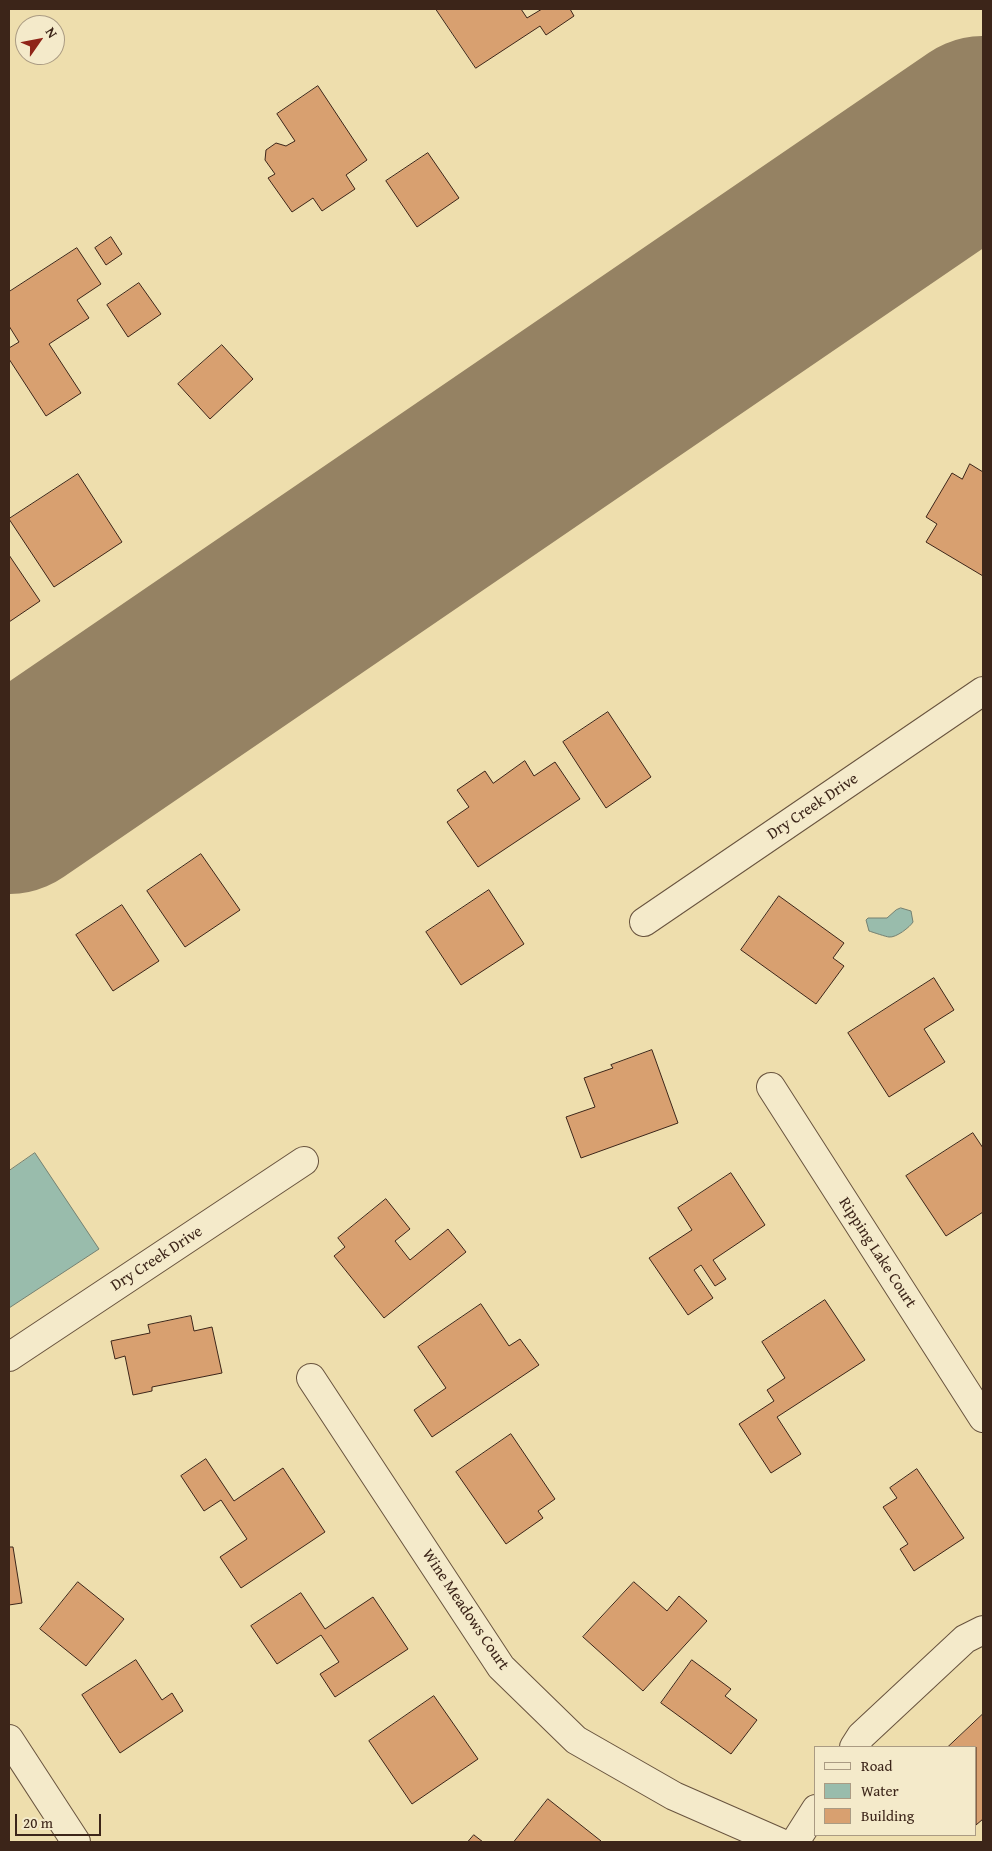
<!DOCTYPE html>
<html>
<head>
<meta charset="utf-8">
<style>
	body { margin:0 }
	#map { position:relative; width:992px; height:1851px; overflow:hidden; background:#eedead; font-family:"Gentium Book Plus",serif }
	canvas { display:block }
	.frame { position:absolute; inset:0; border:10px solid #3c2519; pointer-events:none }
	.legend { position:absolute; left:814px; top:1746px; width:162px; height:90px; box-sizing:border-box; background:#f4eaca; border:1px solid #aa9b83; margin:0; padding:6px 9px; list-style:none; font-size:15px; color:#3c2519 }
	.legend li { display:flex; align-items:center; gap:10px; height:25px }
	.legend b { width:25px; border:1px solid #aa9b83 }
	.north { position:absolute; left:15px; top:15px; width:50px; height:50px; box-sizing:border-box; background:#f4eaca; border:1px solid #aa9b83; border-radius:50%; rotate:57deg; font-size:14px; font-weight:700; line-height:20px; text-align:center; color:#3c2519 }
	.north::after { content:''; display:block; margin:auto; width:18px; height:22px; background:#8f2418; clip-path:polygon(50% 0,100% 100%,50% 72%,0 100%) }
	.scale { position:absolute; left:15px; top:1814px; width:86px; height:22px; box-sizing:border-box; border:2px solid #3c2519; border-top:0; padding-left:6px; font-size:15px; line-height:18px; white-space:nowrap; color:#3c2519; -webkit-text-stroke:4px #f4eaca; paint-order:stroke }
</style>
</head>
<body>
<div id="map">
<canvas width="992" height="1851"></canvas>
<div class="frame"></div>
<ul class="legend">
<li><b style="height:6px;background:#f4eaca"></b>Road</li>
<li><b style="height:14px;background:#99bcac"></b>Water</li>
<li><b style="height:14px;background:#d8a070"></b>Building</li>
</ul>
<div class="north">N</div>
<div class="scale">20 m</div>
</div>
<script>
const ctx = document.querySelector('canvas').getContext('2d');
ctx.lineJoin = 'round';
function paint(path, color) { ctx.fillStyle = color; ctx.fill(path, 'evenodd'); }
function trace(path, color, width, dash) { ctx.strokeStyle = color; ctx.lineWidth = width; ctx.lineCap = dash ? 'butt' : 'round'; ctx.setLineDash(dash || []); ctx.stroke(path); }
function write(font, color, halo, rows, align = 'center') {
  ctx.font = font + ' "Gentium Book Plus",serif'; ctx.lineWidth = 4; ctx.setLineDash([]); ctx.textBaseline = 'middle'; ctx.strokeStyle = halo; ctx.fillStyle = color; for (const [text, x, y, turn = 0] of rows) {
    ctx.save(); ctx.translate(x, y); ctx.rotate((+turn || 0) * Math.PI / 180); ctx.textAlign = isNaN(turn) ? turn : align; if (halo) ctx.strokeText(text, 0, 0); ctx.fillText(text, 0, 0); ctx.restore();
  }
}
const water = new Path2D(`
	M901 908 911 911 913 922C910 927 896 938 889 937 887 937 872 932 869 931L866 920 868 918H887L896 910Z
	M35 1153 99 1249 9 1308V1171Z`);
paint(water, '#99bcac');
trace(water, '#748071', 1);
trace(new Path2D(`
	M9 798 983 132`), '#958263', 192);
const building = new Path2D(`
	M436 9H521L527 18 542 9H570L574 16 546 35 540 26 476 68Z
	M318 86 367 160 346 175 355 189 322 211 313 198 292 212 268 178 275 174 265 160 266 150 276 143 286 146 295 141 277 114Z
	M428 153 459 198 417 227 386 181Z
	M111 237 122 254 106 265 95 248Z
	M77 248 101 284 77 300 89 318 49 344 81 393 46 416 9 359V348L19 342 9 326V292Z
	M139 283 161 314 128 337 107 305Z
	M222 345 253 379 210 419 178 384Z
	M970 464 983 472V576L926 542 937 524 926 517 952 473 962 479Z
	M78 474 122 542 54 587 9 519Z
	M9 555 40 601 9 622Z
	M608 712 651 777 606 808 563 742Z
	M525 761 534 776 555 762 580 799 478 867 447 822 469 807 457 790 485 771 493 783Z
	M201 854 240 910 185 947 147 891Z
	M489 890 524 944 461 985 426 932Z
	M779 896 844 943 833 958 844 966 816 1004 741 950Z
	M122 905 159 961 113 991 76 935Z
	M934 978 954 1010 924 1029 945 1062 889 1097 848 1033Z
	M652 1050 678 1123 581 1158 566 1117 595 1107 584 1078 613 1068 611 1065Z
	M973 1133 983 1148V1212L946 1236 906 1176Z
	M731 1173 765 1225 713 1260 726 1279 715 1286 701 1265 694 1270 713 1298 688 1315 649 1258 692 1230 678 1208Z
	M386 1199 410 1229 395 1241 410 1260 448 1229 466 1252 384 1318 334 1256 345 1247 338 1238Z
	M825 1300 865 1360 777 1417 801 1454 771 1473 739 1424 774 1401 767 1390 785 1378 762 1342Z
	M481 1304 509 1346 520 1339 539 1365 432 1437 414 1410 446 1388 418 1347Z
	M191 1316 194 1331 212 1327 222 1373 152 1387V1391L133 1395 125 1356 115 1359 111 1341 150 1333 148 1325Z
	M511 1434 555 1499 538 1511 543 1518 506 1544 456 1472Z
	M206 1459 234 1501 283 1468 325 1532 241 1588 220 1557 247 1539 221 1500 204 1511 181 1476Z
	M917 1469 964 1538 914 1571 900 1549 908 1544 883 1507 897 1498 890 1488Z
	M9 1547H13L22 1603 9 1605Z
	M78 1582 124 1619 86 1666 40 1629Z
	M634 1582 667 1611 679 1596 707 1621 643 1691 583 1637Z
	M301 1593 325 1629 373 1597 408 1649 335 1697 320 1674 339 1662 321 1635 277 1664 251 1626Z
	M136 1660 162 1700 172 1693 183 1711 120 1753 82 1695Z
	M692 1660 731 1689 725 1696 757 1720 731 1754 661 1703Z
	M434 1696 478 1759 412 1804 369 1741Z
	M983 1714V1819L976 1825V1747H948Z
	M548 1799 601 1841V1842H514Z
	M474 1835 483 1842H468Z`);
paint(building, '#d8a070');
trace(building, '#3c2519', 1);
const minor = new Path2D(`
	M644 922 983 691
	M771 1087 983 1418
	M9 1357 304 1161
	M311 1378 501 1667 576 1740 674 1796 779 1842
	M9 1739 76 1842
	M854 1747 861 1736 965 1639 983 1630
	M795 1842 816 1809`);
trace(minor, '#68533e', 30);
trace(minor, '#f4eaca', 28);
write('16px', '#3c2519', '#f4eaca', [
	["Dry Creek Drive",813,807,-34],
	["Ripping Lake Court",877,1253,57],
	["Dry Creek Drive",157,1259,-33],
	["Wine Meadows Court",465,1610,56]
]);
</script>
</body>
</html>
